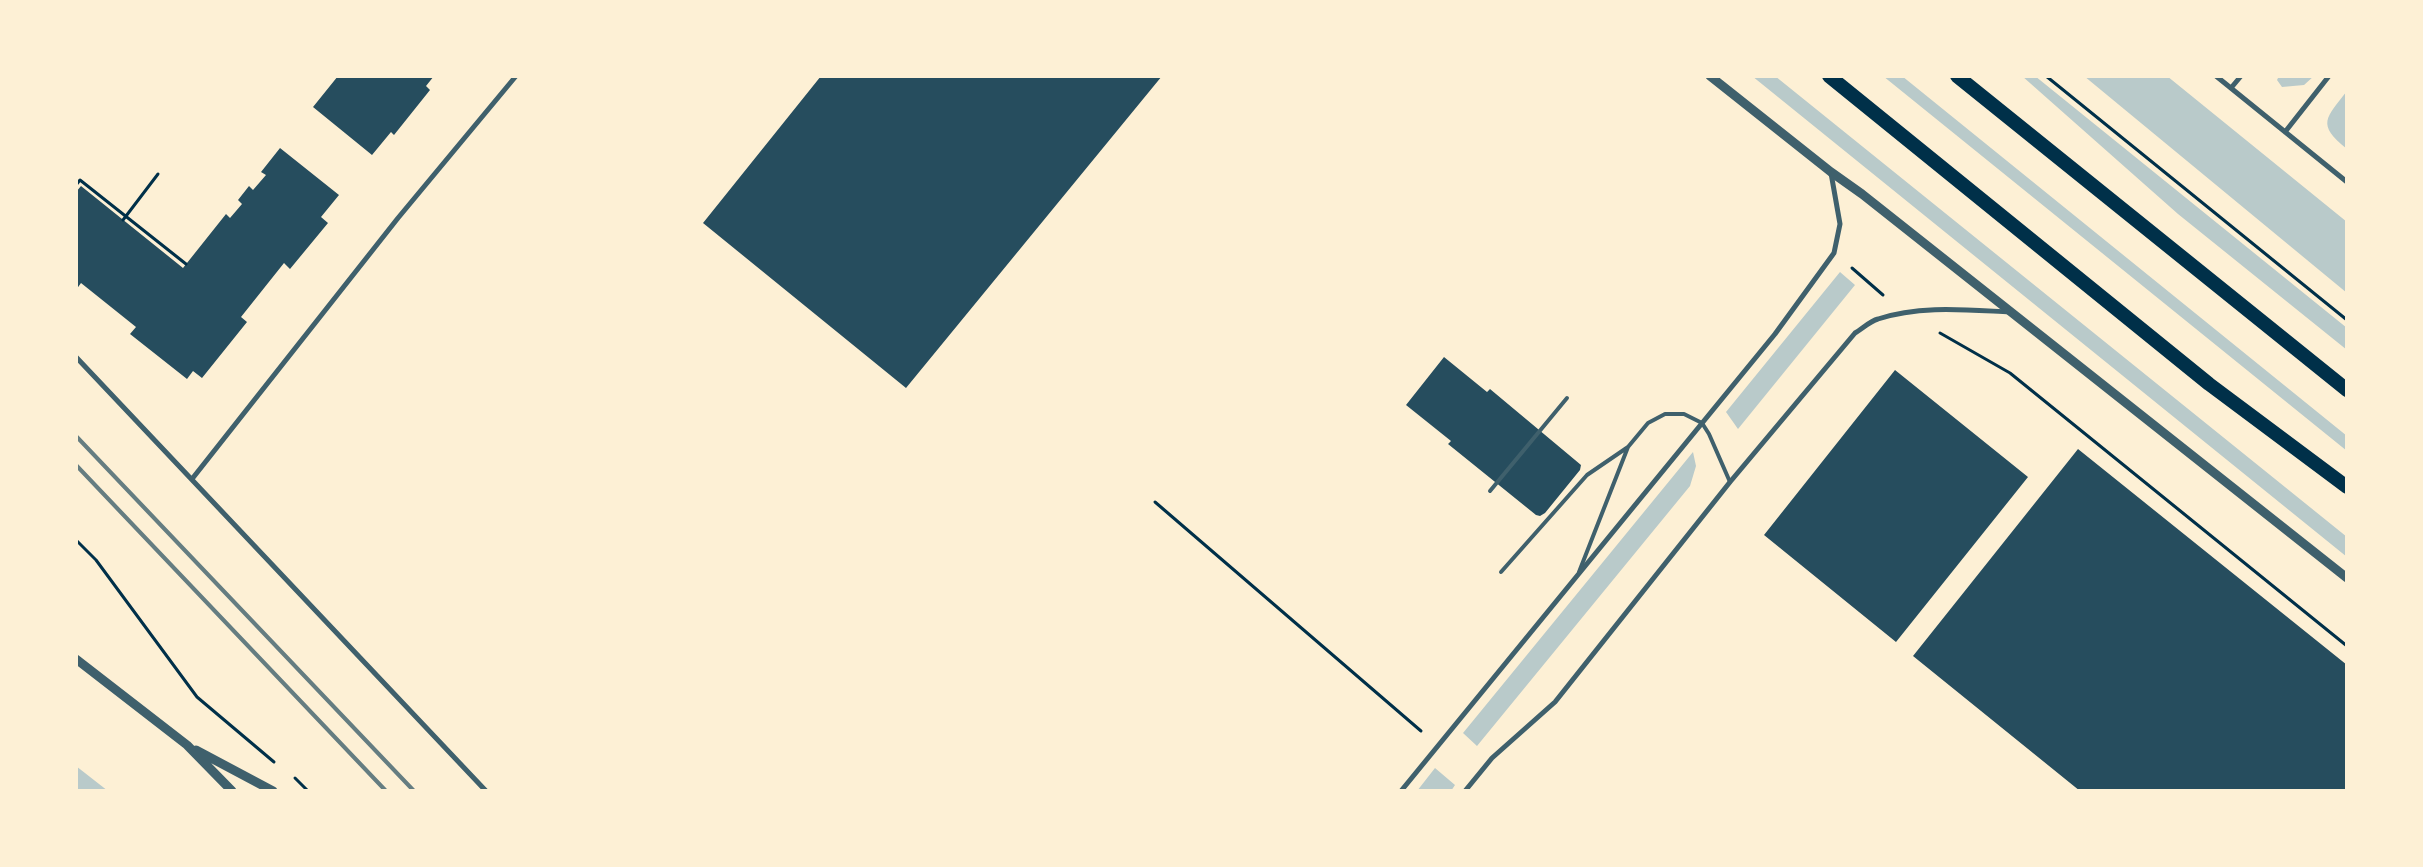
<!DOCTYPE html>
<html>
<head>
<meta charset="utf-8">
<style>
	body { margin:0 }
	#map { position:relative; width:2423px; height:867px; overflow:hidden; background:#fdf0d5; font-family:"Archivo Narrow",sans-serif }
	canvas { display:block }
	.frame { position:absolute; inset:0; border:78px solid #fdf0d5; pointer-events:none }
</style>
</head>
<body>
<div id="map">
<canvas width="2423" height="867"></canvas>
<div class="frame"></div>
</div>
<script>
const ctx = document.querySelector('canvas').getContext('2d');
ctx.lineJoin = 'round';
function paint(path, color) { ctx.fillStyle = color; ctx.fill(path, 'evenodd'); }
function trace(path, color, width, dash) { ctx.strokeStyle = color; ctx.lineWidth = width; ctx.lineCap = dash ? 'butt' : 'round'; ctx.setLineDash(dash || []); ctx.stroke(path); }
paint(new Path2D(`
	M1752 76H1775L2347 537V557Z
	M1883 76H1902L2347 436V451Z
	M2022 76H2035L2347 328V350L2178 214Z
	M2084 76H2167L2347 222V293Z
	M2279 76H2314L2304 85 2282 87 2277 80Z
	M2347 91V149C2316 124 2326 118 2347 91Z
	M1840 272 1855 285 1738 429 1726 412Z
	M1693 452 1696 466 1690 486 1477 746 1463 733Z
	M76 766 108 791H76Z
	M1435 768 1455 785 1451 791H1417Z`), '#b9caca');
paint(new Path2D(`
	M338 76H434L426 86 430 90 394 135 391 132 372 155 313 107Z
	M821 76H1162L906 388 703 223Z
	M280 148 339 195 321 217 328 223 290 269 284 263 241 317 247 322 202 378 193 371 187 379 130 334 136 327 81 283 76 290V192L81 186 183 268 226 214 230 218 242 204 238 200 249 186 253 190 266 175 261 172Z
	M1444 357 1487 392 1490 389 1581 465 1580 470 1545 513 1540 516 1536 515 1448 444 1451 441 1406 405Z
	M1895 370 2028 477 1896 642 1764 535Z
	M2078 449 2347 665V791H2080L1913 656Z`), '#264d5e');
trace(new Path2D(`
	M2046 76 2347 320
	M76 185 80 180 186 264
	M123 220 158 174
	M1852 268 1883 295
	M1940 333 2010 373 2347 646
	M1155 502 1421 731
	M76 540 96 560 197 697 274 762
	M295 778 308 791`), '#003049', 3);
trace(new Path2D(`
	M1490 491 1567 398
	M1501 572 1587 475 1628 447 1648 423 1665 414H1684L1702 423 1709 434 1730 482
	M1579 572 1628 447`), '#3f606c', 4);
trace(new Path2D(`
	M2216 76 2347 182
	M2231 88 2241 76
	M2285 132 2329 76
	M76 357 486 791
	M192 479 398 218 516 76
	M1401 791 1775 334 1834 253 1840 224 1831 173
	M1465 791 1492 758 1555 702 1730 482 1855 333C1862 329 1870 321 1878 319 1920 305 1967 310 2010 312`), '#3f606c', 5);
trace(new Path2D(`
	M1710 76 1831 172 1862 194 2347 578
	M76 659 187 745 232 791
	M196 750 273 791`), '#3f606c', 9);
trace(new Path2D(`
	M1829 76 2209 384 2347 487
	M1957 76 2347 390`), '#003049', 14);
trace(new Path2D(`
	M76 436 414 791
	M76 465 386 791`), '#657d81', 4);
</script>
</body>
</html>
